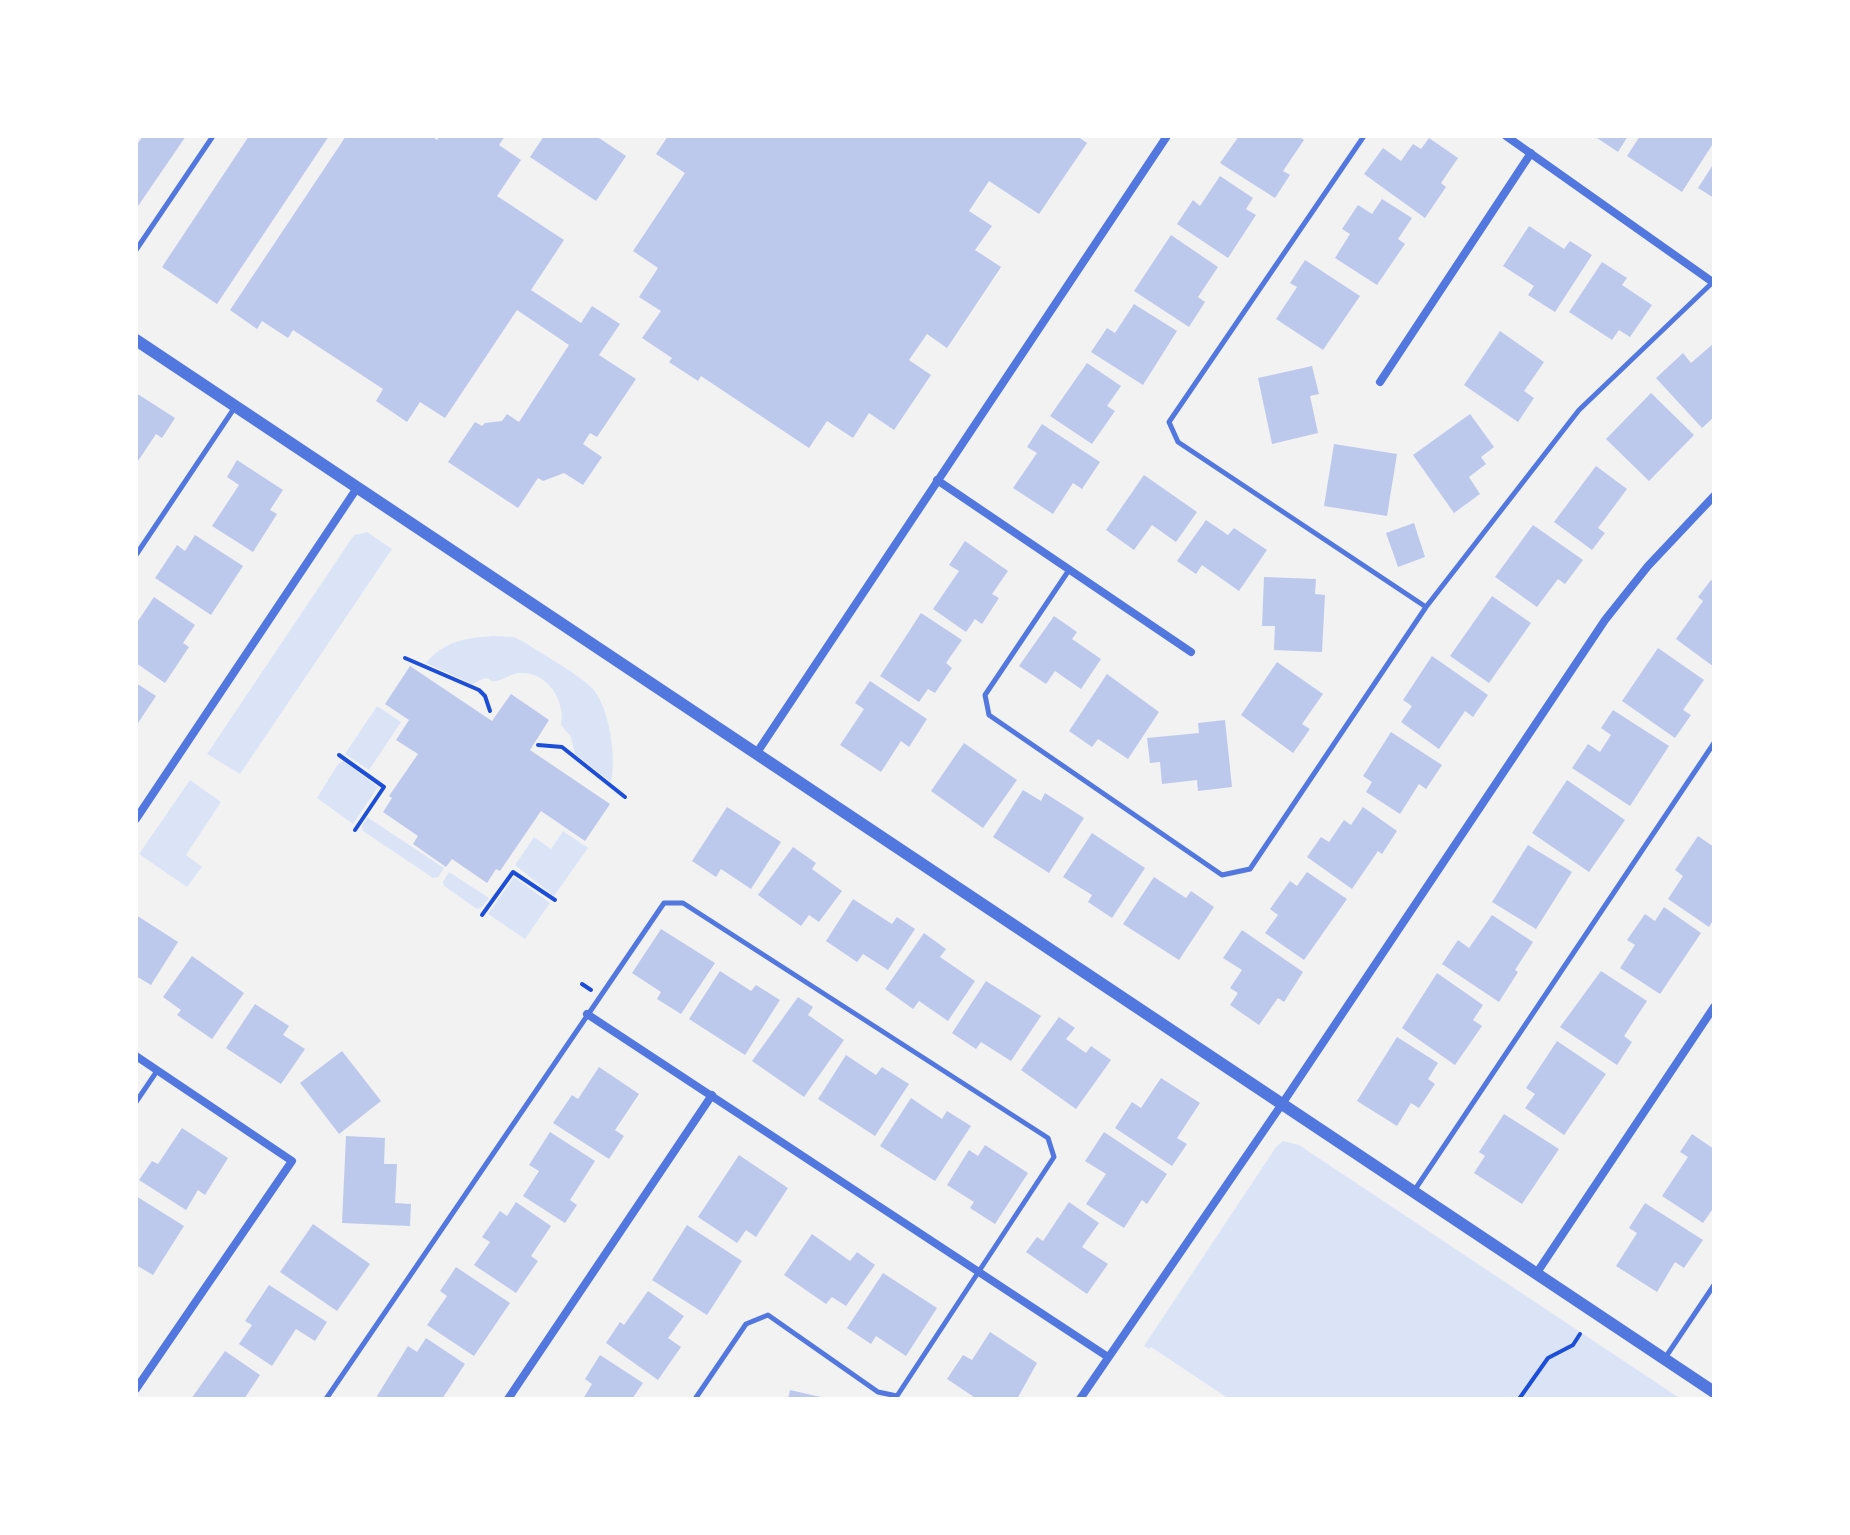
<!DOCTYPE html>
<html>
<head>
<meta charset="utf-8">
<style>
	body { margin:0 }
	#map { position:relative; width:1850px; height:1535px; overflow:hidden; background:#f2f2f2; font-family:"Exo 2",sans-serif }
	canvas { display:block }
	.frame { position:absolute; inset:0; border:138px solid #fff; pointer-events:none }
</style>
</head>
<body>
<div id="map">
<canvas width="1850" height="1535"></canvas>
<div class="frame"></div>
</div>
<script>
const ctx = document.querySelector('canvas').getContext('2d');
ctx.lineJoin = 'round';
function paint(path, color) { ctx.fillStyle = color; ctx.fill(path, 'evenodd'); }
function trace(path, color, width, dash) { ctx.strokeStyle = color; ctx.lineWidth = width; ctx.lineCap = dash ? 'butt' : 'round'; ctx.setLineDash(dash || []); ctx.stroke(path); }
paint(new Path2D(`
	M367 532 392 549 240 774 207 754 354 535Z
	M493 636 514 637 522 641C544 655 570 669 590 686 609 703 617 757 611 782L575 754 571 737 561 725C566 701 547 671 520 673 511 673 504 680 496 681 486 682 493 677 483 679 479 680 476 683 472 684L426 663C444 641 466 638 493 636Z
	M377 706 401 722 369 770 345 754Z
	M344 761 378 787 353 824 317 798 338 764Z
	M190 780 221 802 186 855 202 867 187 887 139 854Z
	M367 817 444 868 438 877 433 878 363 831 362 826Z
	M563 831 588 848 554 896 515 865 534 837 551 849Z
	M449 872 489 898 482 907 477 909 444 886 443 882Z
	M514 877 550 903 525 939 488 914Z
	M1283 1141 1299 1145 1681 1399H1229L1151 1347 1149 1349 1144 1346 1276 1147Z`), '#dbe4f7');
paint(new Path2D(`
	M143 136H186L136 209V146Z
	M249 136H329L217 304 162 267Z
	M346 136H432L437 140 440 136H505L499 145 521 160 497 196 564 240 531 290 581 323 592 306 620 324 599 355 636 379 597 437 590 433 583 444 602 457 583 485 564 473 543 481 538 478 518 508 448 462 475 422 482 426 485 423 502 421 507 414 519 422 569 345 517 310 445 418 420 402 407 422 376 401 383 389 293 330 288 338 262 321 257 329 230 310Z
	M544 136H596L626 156 596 201 530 157Z
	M668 136H1077L1087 143 1039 214 989 181 969 211 992 226 975 250 1001 267 947 348 927 334 909 360 931 375 894 430 869 413 853 438 827 421 809 448 701 376 698 381 669 362 672 358 642 338 661 311 639 297 658 268 633 251 685 173 656 154Z
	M1239 136H1298L1304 140 1283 171 1290 175 1275 198 1220 163Z
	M1594 136H1628L1618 152Z
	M1640 136H1714V142L1682 192 1627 156Z
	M1429 138 1458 158 1441 183 1446 187 1425 218 1364 174 1383 148 1401 161 1413 144 1421 149Z
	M1714 163V198L1698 188Z
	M1220 176 1253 198 1246 209 1256 215 1228 258 1177 224 1193 200 1200 206Z
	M1382 199 1412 218 1398 239 1405 244 1377 285 1335 258 1350 234 1342 229 1358 205 1372 214Z
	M1529 226 1564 249 1570 241 1592 255 1555 312 1528 295 1534 286 1503 266Z
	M1171 235 1218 267 1198 297 1205 302 1189 327 1134 291Z
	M1305 260 1360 296 1323 350 1276 319 1297 287 1290 283Z
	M1602 262 1627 278 1622 285 1652 305 1630 337 1619 330 1612 340 1569 312Z
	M1134 304 1177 331 1143 385 1091 352 1107 328 1115 333Z
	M1500 331 1544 362 1524 391 1534 398 1518 422 1464 385Z
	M1714 343V417L1702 428 1656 378 1683 353 1691 363Z
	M1087 363 1121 386 1107 406 1115 411 1092 444 1050 416Z
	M1312 366 1319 394 1310 396 1318 433 1272 444 1258 378Z
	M136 393 175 418 162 438 156 434 136 464Z
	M1651 393 1694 435 1649 481 1606 439Z
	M1470 414 1494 447 1481 457 1486 464 1469 477 1480 494 1454 513 1413 455Z
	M1042 424 1100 462 1082 489 1073 483 1053 514 1013 488 1037 453 1027 447Z
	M1334 444 1397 454 1387 516 1324 506Z
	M237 460 283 490 270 510 277 514 253 552 212 526 239 485 227 477Z
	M1596 466 1627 489 1598 528 1605 533 1592 550 1554 522Z
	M1144 475 1197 512 1176 542 1152 525 1134 550 1106 530Z
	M1206 520 1228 535 1234 528 1267 550 1239 591 1202 565 1196 574 1177 561Z
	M1414 523 1425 557 1398 567 1386 533Z
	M1533 525 1583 560 1565 584 1558 579 1537 607 1495 577Z
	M195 535 243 566 211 615 155 578 177 545 185 551Z
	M965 541 1008 571 992 594 999 598 982 624 975 619 966 632 933 609 959 571 949 565Z
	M1264 577 1316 579 1315 594 1325 595 1322 652 1274 650 1275 626H1262Z
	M1711 580 1714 582V667L1676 639 1703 601 1698 597Z
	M1492 596 1531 623 1489 683 1450 656Z
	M154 597 195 625 183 643 189 647 165 683 136 663V624Z
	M921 613 962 640 946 663 952 668 935 693 928 689 919 702 880 676Z
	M1054 616 1077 632 1072 639 1101 659 1081 689 1055 671 1046 684 1019 666Z
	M1658 648 1704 680 1683 710 1691 715 1675 738 1622 701Z
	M1432 656 1488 695 1473 717 1465 711 1439 749 1401 722 1412 706 1403 700Z
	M1277 662 1323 694 1302 724 1310 729 1293 753 1241 715Z
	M410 666 492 721 511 694 549 720 530 750 610 804 585 841 541 811 500 871 496 869 487 883 452 859 446 867 413 844 418 836 383 812 392 798 389 796 418 754 396 740 409 720 385 704Z
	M1107 674 1159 712 1128 759 1098 739 1092 747 1069 731Z
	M870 681 927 719 909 747 901 741 881 772 840 745 864 709 855 703Z
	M136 683 156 696 136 726Z
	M1613 710 1669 746 1630 806 1572 768 1588 744 1600 752 1611 735 1601 728Z
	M1225 720 1232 787 1198 791 1197 780 1162 784 1160 762 1150 763 1147 738 1199 733 1198 723Z
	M1391 732 1442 765 1426 789 1419 784 1400 814 1366 792 1372 782 1363 776Z
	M964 743 1017 780 983 828 931 791Z
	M1567 780 1625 820 1589 872 1532 833Z
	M1023 790 1041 801 1045 793 1084 818 1049 873 993 837Z
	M727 807 781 842 751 889 721 869 716 877 692 861Z
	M1363 807 1397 831 1382 854 1378 851 1352 889 1307 857 1321 837 1329 842 1344 820 1351 825Z
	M1092 833 1145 868 1112 918 1088 902 1092 895 1063 877Z
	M1698 836 1714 847V919L1709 927 1668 899 1683 876 1675 870Z
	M1528 845 1572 872 1536 929 1492 902Z
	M793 847 816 863 812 869 842 891 819 922 809 915 801 926 758 895Z
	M1307 872 1347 899 1304 960 1265 933 1278 915 1270 909 1290 881 1297 886Z
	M1154 877 1186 898 1191 891 1214 907 1179 960 1123 924Z
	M853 899 892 924 897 917 915 929 888 970 863 954 857 962 826 941Z
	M1664 907 1701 933 1660 994 1620 968 1635 945 1627 940 1645 914 1655 921Z
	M136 915 178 942 151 985 136 976Z
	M1492 915 1533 942 1515 970 1518 972 1499 1002 1442 964 1458 940 1469 948Z
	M661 929 715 963 681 1014 657 999 661 992 632 973Z
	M1242 930 1303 972 1284 1002 1278 998 1259 1025 1230 1005 1238 993 1230 988 1242 970 1223 958Z
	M924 933 946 949 940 957 975 981 948 1021 919 1001 913 1009 885 989Z
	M192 956 244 993 212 1039 177 1015 181 1010 163 997Z
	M720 971 751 991 756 985 780 1000 745 1055 689 1019Z
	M1601 971 1647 1001 1624 1036 1632 1042 1617 1065 1560 1027Z
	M1437 973 1483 1005 1473 1020 1482 1026 1455 1065 1402 1028Z
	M986 981 1041 1016 1011 1061 981 1042 976 1049 952 1033Z
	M798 997 813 1007 808 1015 844 1040 804 1097 752 1061Z
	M255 1004 289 1026 283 1035 305 1049 281 1084 226 1048Z
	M1059 1017 1075 1028 1066 1039 1086 1053 1091 1046 1111 1060 1076 1109 1021 1070Z
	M1397 1037 1438 1063 1428 1079 1435 1084 1419 1108 1411 1103 1397 1126 1357 1101Z
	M1557 1041 1606 1074 1564 1135 1525 1108 1535 1094 1526 1088Z
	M342 1051 381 1101 339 1134 300 1083Z
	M846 1055 876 1075 882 1067 909 1084 875 1136 818 1099Z
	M599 1067 639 1094 615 1130 624 1136 609 1159 553 1123 572 1095 578 1099Z
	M1161 1078 1200 1103 1177 1138 1187 1144 1172 1166 1115 1128 1132 1102 1141 1108Z
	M911 1098 942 1119 947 1111 971 1126 935 1181 880 1146Z
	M1504 1114 1559 1149 1522 1204 1474 1173 1485 1156 1479 1152Z
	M182 1128 228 1158 205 1195 198 1190 186 1210 139 1180 152 1161 158 1164Z
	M550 1132 595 1161 570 1200 577 1205 565 1223 523 1196 539 1171 529 1165Z
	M1104 1132 1167 1174 1147 1204 1142 1200 1124 1228 1086 1204 1106 1174 1085 1161Z
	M1692 1134 1714 1149V1207L1703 1223 1662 1196 1688 1157 1680 1152Z
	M346 1136 385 1138 384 1164H397L395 1203 411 1204 410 1226 342 1223Z
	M985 1145 1028 1173 995 1224 970 1208 974 1202 947 1185 969 1150 978 1156Z
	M739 1155 788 1188 756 1237 746 1230 737 1243 698 1217Z
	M136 1196 184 1226 153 1275 136 1265Z
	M516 1202 551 1226 531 1256 538 1261 516 1293 474 1265 490 1242 482 1237 500 1211 507 1216Z
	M1069 1202 1099 1223 1082 1247 1108 1264 1087 1294 1026 1252 1037 1237 1043 1241Z
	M1645 1203 1703 1240 1684 1268 1675 1262 1657 1292 1616 1266 1637 1233 1629 1228Z
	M313 1224 370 1264 337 1311 280 1272Z
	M687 1225 742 1261 707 1315 652 1280Z
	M812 1234 850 1261 857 1252 875 1265 846 1306 832 1297 826 1304 784 1275Z
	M456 1267 510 1303 474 1356 427 1325 447 1296 440 1291Z
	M883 1273 937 1308 906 1356 876 1336 871 1344 847 1328Z
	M269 1285 327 1322 315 1341 296 1329 272 1366 239 1344 252 1325 245 1321Z
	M648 1291 684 1316 668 1338 681 1347 658 1380 606 1343 620 1322 624 1325Z
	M990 1332 1037 1363 1017 1399H977L947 1379 963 1355 972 1360Z
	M426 1338 465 1364 442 1399H380L377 1396 408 1346 417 1352Z
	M225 1351 260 1375 244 1399H191Z
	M600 1355 643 1383 632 1399H583L592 1384 585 1379Z
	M790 1390 825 1398V1399H788Z`), '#bdc9ec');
trace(new Path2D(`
	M405 658 479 690 485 696 490 711
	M538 745 562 747 625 797
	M339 755 384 787 355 830
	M482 915 513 872 555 900
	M582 984 591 990
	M1519 1399 1548 1358 1573 1345 1580 1334`), '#1d4ed8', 4);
trace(new Path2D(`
	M1364 136 1169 422 1178 442 1426 607
	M136 250 213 136
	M136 555 235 407
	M1069 570 985 695 989 715 1222 875 1250 869 1426 607 1579 410 1714 281
	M136 1102 157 1071
	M1414 1191 1714 743
	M1665 1358 1714 1285
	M326 1399 664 903H683L1048 1138 1054 1157 897 1396 878 1392 768 1315 746 1324 695 1399`), '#5277de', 5);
trace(new Path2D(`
	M1506 136 1714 283
	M1380 382 1531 153
	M937 480 1191 652
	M756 754 1167 136
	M136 819 357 488
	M587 1014 1108 1357
	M136 1056 292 1161 136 1389
	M1536 1274 1714 1007
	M508 1399 712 1095
	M1080 1399 1282 1104 1605 620 1648 566 1714 496`), '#5277de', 8);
trace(new Path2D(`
	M136 340 1714 1392`), '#5277de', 12);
</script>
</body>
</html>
